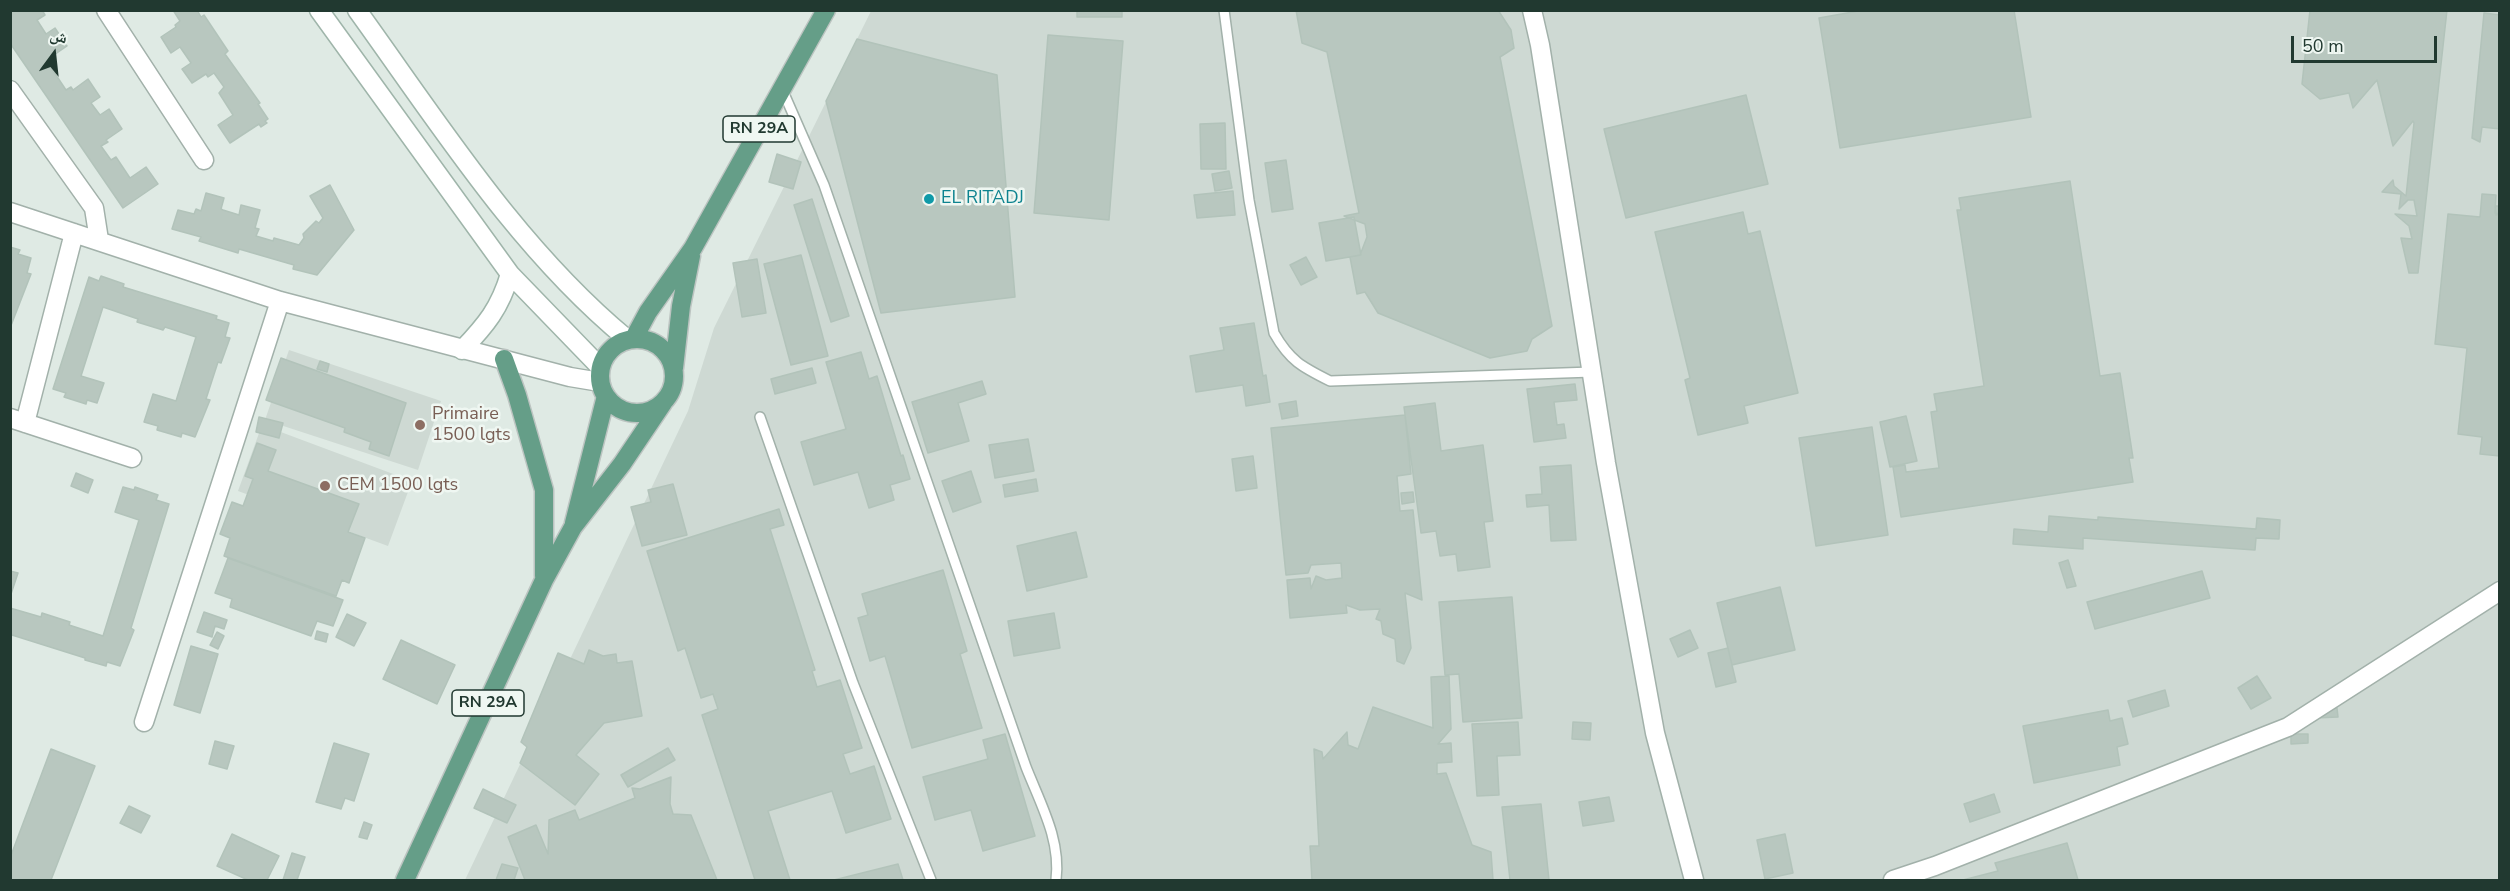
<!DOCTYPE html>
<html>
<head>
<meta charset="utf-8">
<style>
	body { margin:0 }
	#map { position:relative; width:2510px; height:891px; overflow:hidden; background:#dfeae4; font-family:"Nunito Sans","Noto Naskh Arabic",sans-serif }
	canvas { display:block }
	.frame { position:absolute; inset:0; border:12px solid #213930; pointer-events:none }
	.north { position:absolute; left:24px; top:24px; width:60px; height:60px; -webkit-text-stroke:4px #eff7f2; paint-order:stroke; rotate:15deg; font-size:16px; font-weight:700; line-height:24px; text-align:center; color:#213930 }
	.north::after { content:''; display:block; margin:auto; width:21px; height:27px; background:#213930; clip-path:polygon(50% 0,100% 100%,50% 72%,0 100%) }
	.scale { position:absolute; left:2291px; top:36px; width:146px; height:27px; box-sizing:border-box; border:3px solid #213930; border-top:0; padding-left:8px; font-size:18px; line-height:21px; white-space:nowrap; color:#213930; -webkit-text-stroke:4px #eff7f2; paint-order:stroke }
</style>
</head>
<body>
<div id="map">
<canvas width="2510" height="891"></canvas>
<div class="frame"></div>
<div class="north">ش</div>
<div class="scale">50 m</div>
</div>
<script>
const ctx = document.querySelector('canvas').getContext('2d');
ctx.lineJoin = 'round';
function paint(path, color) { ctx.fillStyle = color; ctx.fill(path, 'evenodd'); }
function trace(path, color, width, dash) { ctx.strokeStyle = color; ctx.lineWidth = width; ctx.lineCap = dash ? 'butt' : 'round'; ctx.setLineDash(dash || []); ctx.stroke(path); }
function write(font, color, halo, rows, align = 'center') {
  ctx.font = font + ' "Nunito Sans",sans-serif'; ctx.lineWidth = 5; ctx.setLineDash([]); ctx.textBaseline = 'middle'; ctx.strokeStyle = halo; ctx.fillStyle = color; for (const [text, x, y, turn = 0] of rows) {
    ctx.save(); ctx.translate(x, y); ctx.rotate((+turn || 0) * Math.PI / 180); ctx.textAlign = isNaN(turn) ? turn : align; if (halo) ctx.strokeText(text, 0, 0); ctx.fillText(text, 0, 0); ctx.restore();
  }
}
paint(new Path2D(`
	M871 11H2499V880H465L688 411 714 328Z
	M289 350 441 401 418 470 265 420Z
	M262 425 412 481 388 546 238 491Z`), '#ced9d3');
const building = new Path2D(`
	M10 10H42L45 15 37 20 46 34 55 28 67 46 51 57 53 59 48 63 66 90 71 87 73 90 88 79 100 97 91 103 100 115 109 109 122 129 106 140 108 142 101 146 111 160 116 157 130 178 146 167 158 184 123 208 10 43Z
	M173 10H197L201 17 204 15 228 51 225 54 260 103 258 104 268 119 265 121 267 123 261 127 259 124 230 143 218 125 233 115 219 93 224 87 214 73 208 77 206 74 192 83 182 69 191 63 180 47 171 53 161 37 176 27 175 25 180 21Z
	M1077 10H1122V17H1077Z
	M1296 10H1498L1511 30 1514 48 1500 57 1552 326 1532 339 1527 351 1490 358 1378 313 1365 292 1357 294 1350 257 1360 255 1367 237 1365 224 1344 216 1359 213 1327 52 1302 43Z
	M2014 10 2031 117 1840 148 1819 18 1864 10Z
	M2310 10H2447L2418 273H2409L2401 238 2412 239 2409 226 2395 214 2417 216 2414 200H2408L2399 209 2401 194 2382 192 2393 180 2394 186 2406 196 2414 123 2413 121 2393 146 2377 80 2353 108 2349 93 2320 99 2302 84Z
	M2484 13 2500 15V129L2482 127 2480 142 2472 138Z
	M1048 35 1123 41 1109 220 1034 213Z
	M857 39 997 75 1015 297 881 313 826 101Z
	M1746 95 1768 184 1626 218 1604 129Z
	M1225 123 1226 169H1201L1200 124Z
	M777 154 801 162 793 189 769 182Z
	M1286 160 1293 209 1272 212 1265 163Z
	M1229 171 1232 188 1215 191 1212 174Z
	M2070 181 2100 376 2120 373 2133 458H2129L2133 482 1901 517 1893 467 1905 465 1906 472 1939 468 1931 412 1937 411 1934 394 1984 386 1957 210H1961L1959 198Z
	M330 185 354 230 317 275 293 269 294 265 239 249 238 253 199 241 201 237 172 229 178 210 194 214 196 209 201 211 206 193 224 198 221 209 223 210 239 215 241 205 260 210 255 228 259 229 256 236 273 241 274 238 299 245 304 238 303 234 316 221 319 223 323 218 310 196Z
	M1233 191 1235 215 1197 218 1194 195Z
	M2482 194 2496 195 2495 213 2500 214V456L2480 454 2482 437 2458 434 2467 348 2435 344 2448 214 2480 217Z
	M812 199 849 316 831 322 794 205Z
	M2495 206H2500V214L2496 215Z
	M1743 212 1748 234 1760 231 1798 393 1744 406 1748 423 1698 435 1685 380 1690 378 1655 232Z
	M1354 217 1361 255 1326 261 1319 223Z
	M10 247 20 250 18 254 31 258 27 273 31 274 10 328Z
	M801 255 828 356 791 365 764 264Z
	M1306 257 1317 277 1301 285 1290 265Z
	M757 259 766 313 742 317 733 263Z
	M101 276 124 284 123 287 217 316 216 319 229 323 225 337 230 338 221 363 218 362 206 399 210 400 195 437 182 433 181 437 157 430 158 426 144 422 153 394 176 401 196 337 165 327 163 330 137 322 138 319 103 307 81 376 104 383 97 403 87 400 86 404 64 397 66 393 53 389 89 277 99 281Z
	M1254 323 1263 376 1266 375 1270 402 1246 406 1243 385 1196 392 1190 356 1224 350 1220 328Z
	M861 352 869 379 877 376 901 456 903 455 910 479 890 485 894 500 869 508 858 472 814 485 801 442 846 429 826 362Z
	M281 358 406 403 389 456 369 449 371 442 344 432 345 428 266 400Z
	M320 361 329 364 327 372 317 369Z
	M812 368 816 383 775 394 771 379Z
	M982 381 986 394 958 403 969 441 928 453 912 402Z
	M1575 384 1577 400 1554 402 1557 425 1564 424 1566 438 1534 442 1527 389Z
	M1296 401 1298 416 1282 419 1279 404Z
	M1435 403 1441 451 1483 445 1493 521 1484 522 1490 567 1458 571 1456 554 1440 556 1436 531 1421 533 1404 407Z
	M1405 415 1411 474 1397 476 1400 511 1413 510 1422 600 1405 593 1411 648 1404 664 1397 661 1395 639 1383 634 1381 621 1376 619 1380 609 1360 610 1346 605 1347 613 1290 618 1287 580 1310 578 1311 589 1316 576 1326 580 1342 578 1341 563 1311 565 1308 573 1286 575 1271 428Z
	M1906 416 1917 461 1890 467 1880 422Z
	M259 417 283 423 279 438 256 432Z
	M1872 427 1888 535 1816 546 1799 438Z
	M1028 439 1034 471 995 478 989 445Z
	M257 443 276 450 268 471 359 504 348 532 365 538 349 583 342 580 336 596 224 556 230 538 220 534 232 502 243 506 253 479 245 476Z
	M1253 456 1257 488 1236 491 1232 459Z
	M1571 465 1576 540 1551 541 1549 505 1527 507 1526 495 1542 494 1540 467Z
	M971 471 981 502 953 512 942 481Z
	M76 473 93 480 88 493 71 486Z
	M1036 479 1038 491 1005 497 1003 485Z
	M673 484 687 535 642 546 631 507 651 502 648 490Z
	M123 487 134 490 135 487 158 495 156 500 169 504 131 628 134 630 120 666 107 662 106 666 85 660V658L12 635 10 638V608L41 617 42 613 70 622 69 625 103 636 139 520 115 512Z
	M1413 492 1414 502 1402 504 1401 493Z
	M779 509 784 525 770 529 815 670 812 671 817 687 840 680 862 748 843 754 850 774 874 766 891 819 846 833 832 791 768 811 790 880H755L702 715 718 709 713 694 701 698 685 648 678 651 647 551Z
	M2049 516 2098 520V517L2256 529 2257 518 2280 520 2279 539 2256 538 2255 550 2083 538V549L2013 544 2014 529 2048 532Z
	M1076 532 1087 577 1027 591 1017 546Z
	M228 558 343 600 333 626 317 621 311 636 230 607 232 599 215 593Z
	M2068 560 2076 586 2067 588 2059 563Z
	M943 570 967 651 960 654 982 728 912 748 885 656 870 661 858 618 868 615 862 594Z
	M10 571 18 573 10 597Z
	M2202 571 2210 598 2095 629 2087 602Z
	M1780 587 1795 650 1732 665 1717 603Z
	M1512 597 1522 718 1463 722 1459 674 1445 675 1439 602Z
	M204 612 227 620 224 629 215 626 212 637 197 632Z
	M1054 613 1060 648 1014 656 1008 621Z
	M347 614 366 623 354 646 336 637Z
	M1690 630 1698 648 1678 657 1670 639Z
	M317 631 328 634 326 642 315 639Z
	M217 632 224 636 218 649 210 645Z
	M401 640 455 665 437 704 383 679Z
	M191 646 218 654 200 713 174 705Z
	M1728 648 1736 682 1716 687 1708 653Z
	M589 650 603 656 616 654 617 663 632 661 642 716 604 723 576 755 599 774 575 805 520 763 527 747 521 742 558 653 584 664Z
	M1449 676 1451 729 1438 744 1451 743 1452 762 1437 763V774L1446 773 1472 845 1491 852 1493 880H1312L1310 846H1319L1314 749 1322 752 1323 759 1347 732 1348 745 1358 749 1373 707 1433 728 1431 677Z
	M2257 676 2271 698 2251 709 2238 688Z
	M2165 690 2169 706 2133 717 2128 701Z
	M2337 708 2338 717 2315 718 2314 709Z
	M2108 710 2110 721 2122 718 2128 744 2117 747 2120 765 2034 783 2023 726Z
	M1518 722 1520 755 1497 756 1499 795 1477 796 1472 724Z
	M1573 722 1591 723 1590 740 1572 739Z
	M1005 734 1035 836 983 851 971 810 935 820 923 777 988 759 983 740Z
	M2291 734H2308V743L2291 744Z
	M215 741 234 746 227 769 209 764Z
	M334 743 369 754 354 801 345 798 341 809 316 802Z
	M668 748 675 760 628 787 621 775Z
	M51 749 95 766 51 880H10V858Z
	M671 777 670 804 673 814 691 815 717 880H525L508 837 536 825 548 854 549 820 575 810 579 820 635 798 632 788 640 789Z
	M483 789 516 805 507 823 474 808Z
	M1994 794 2000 812 1970 822 1964 804Z
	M1609 797 1614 821 1583 826 1579 802Z
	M1541 804 1549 880H1510L1502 807Z
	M129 806 150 816 141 833 120 823Z
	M364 822 372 825 367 839 359 837Z
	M232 834 279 856 267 880H248L217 866Z
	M1785 834 1793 873 1765 879 1757 840Z
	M2067 843 2078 880H1963L1998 871 1995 863Z
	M292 853 305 857 297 880H283Z
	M502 864 518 868 514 880H516H496Z
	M898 864 903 880H834Z`);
paint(building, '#b8c7bf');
trace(building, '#b2c3ba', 1.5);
const lane = new Path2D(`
	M1224 10 1249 200 1274 333C1290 361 1302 367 1330 381L1592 372
	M782 89 824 185 1026 767C1041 805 1061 840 1056 880
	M760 417 853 683 931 880`);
const street = new Path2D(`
	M106 10 204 160
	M1532 10 1540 45 1606 463 1655 733 1694 880
	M10 90 94 208 99 240
	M10 212 280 301 570 377 600 382
	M10 418 132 458
	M25 423 74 233
	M144 722 280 301
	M1893 880 1935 866 2288 727 2500 591`);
const secondary = new Path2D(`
	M319 10 510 274 600 367
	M357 10C440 125 518 249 627 339
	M462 350C486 325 500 308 510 274`);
const primary = new Path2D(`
	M634 338 648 312 693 248 826 10
	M600 376a37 37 0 1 1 74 0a37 37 0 1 1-74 0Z
	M504 359 517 395 544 490V576
	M674 368 681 306 691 256
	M574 523 606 396
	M405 880 544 580 573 527 622 464 663 403`);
trace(lane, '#a2b1aa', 12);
trace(street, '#a2b1aa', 21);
trace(secondary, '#9fb5aa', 21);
trace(primary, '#bcc4c1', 21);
trace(lane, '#fff', 9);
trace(street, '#fff', 18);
trace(secondary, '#fff', 18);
trace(primary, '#659e88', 18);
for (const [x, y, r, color] of [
	[929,199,6,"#0f9aa8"],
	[420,425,6,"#8d6e63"],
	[325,486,6,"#8d6e63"]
]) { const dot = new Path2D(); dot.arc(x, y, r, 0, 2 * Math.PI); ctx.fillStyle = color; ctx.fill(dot); trace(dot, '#eff7f2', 2); }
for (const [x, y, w] of [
	[759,129,72],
	[488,703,72]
]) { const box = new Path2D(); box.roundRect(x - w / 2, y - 13, w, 26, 4.5); ctx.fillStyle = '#eff7f2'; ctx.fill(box); trace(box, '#213930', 1.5); }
write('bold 16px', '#213930', null, [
	["RN 29A",759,129],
	["RN 29A",488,703]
]);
write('18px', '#0d838f', '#eff7f2', [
	["EL RITADJ",941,199]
], 'left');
write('18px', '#785e54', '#eff7f2', [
	["Primaire",432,415],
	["1500 lgts",432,436],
	["CEM 1500 lgts",337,486]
], 'left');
</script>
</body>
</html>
